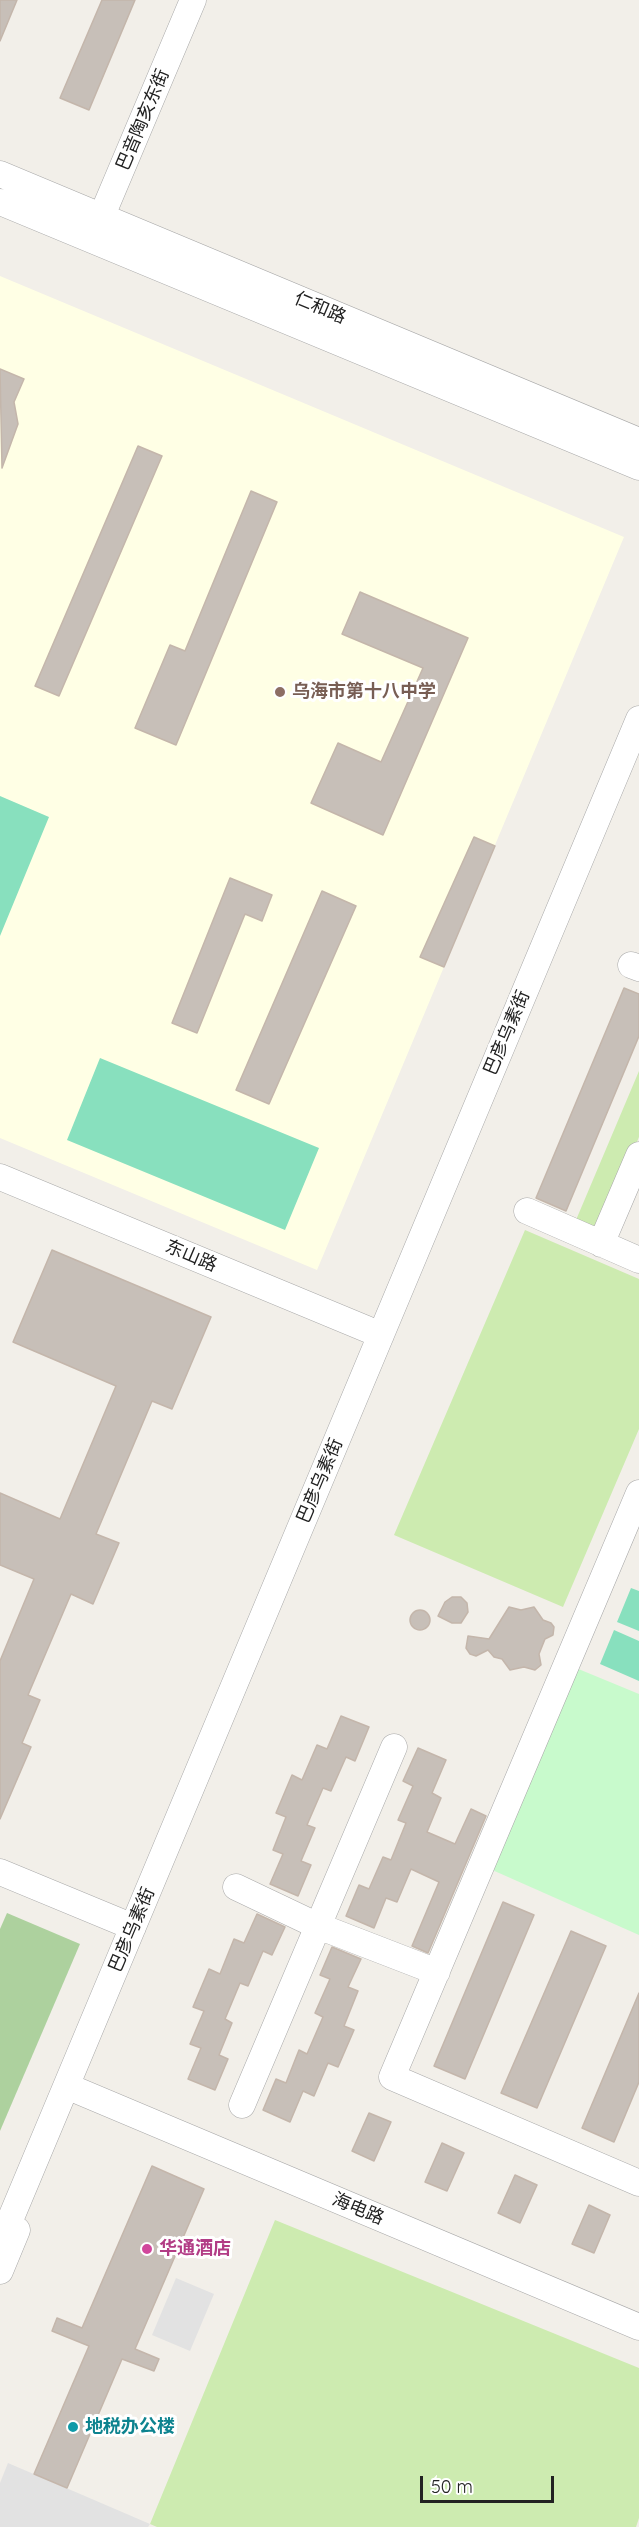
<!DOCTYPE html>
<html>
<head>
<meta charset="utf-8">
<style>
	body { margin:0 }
	#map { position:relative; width:639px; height:2527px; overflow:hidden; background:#f2efe9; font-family:Quicksand,sans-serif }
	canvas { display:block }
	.scale { position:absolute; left:420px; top:2476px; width:134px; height:27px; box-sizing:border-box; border:3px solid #222; border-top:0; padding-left:8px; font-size:18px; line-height:21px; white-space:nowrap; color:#222; -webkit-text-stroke:4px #fff; paint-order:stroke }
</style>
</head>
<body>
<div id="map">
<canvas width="639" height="2527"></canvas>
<div class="scale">50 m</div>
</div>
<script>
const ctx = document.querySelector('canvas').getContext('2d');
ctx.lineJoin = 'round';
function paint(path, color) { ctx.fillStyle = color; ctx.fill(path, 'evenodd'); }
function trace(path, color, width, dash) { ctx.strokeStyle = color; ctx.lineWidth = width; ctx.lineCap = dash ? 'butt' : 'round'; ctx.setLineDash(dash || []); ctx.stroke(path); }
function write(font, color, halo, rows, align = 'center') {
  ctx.font = font + ' Quicksand,"Noto Sans SC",sans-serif'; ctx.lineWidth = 6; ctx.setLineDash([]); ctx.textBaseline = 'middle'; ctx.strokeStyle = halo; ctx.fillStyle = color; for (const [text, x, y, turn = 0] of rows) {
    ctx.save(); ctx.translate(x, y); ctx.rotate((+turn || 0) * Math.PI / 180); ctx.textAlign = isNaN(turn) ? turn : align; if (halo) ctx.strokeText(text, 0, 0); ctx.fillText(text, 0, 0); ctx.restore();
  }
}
paint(new Path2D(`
	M0 276 624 537 317 1270 0 1138Z`), '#ffffe5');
paint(new Path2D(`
	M639 1071V1137L604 1220 592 1227 576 1220Z
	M525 1230 639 1279V1429L563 1607 394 1535Z
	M275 2220 639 2368V2518L636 2527H157L150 2524Z`), '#cdebb0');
paint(new Path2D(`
	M7 1913 80 1944 0 2131V1929Z`), '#add19e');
paint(new Path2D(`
	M576 1668 639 1694V1935L490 1869Z`), '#c8facc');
paint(new Path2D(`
	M0 796 49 817 0 936Z
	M100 1058 319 1148 285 1230 67 1140Z
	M631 1588 639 1591V1631L617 1622Z
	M614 1630 639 1641V1681L600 1664Z`), '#88e0be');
paint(new Path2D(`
	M176 2278 214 2294 190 2351 152 2335Z
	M8 2463 150 2524 148 2527H0V2483Z`), '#e2e2e2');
const building = new Path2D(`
	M0 0H17L0 41Z
	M102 0H135L89 110 60 98Z
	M0 369 24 379 14 402 18 424 2 468Z
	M138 446 162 456 59 696 35 686Z
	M251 491 277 502 176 745 135 728 170 645 185 651Z
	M360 592 468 638 383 835 311 803 338 743 381 762 423 668 342 634Z
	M474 837 495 846 444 967 420 957Z
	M230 878 272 895 262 921 245 914 197 1033 172 1023Z
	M322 891 356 906 269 1104 236 1090Z
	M624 988 639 994V1036L566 1211 536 1198Z
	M52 1250 211 1317 172 1409 152 1401 96 1534 119 1543 93 1604 71 1594 28 1695 40 1700 22 1743 31 1747 0 1819V1661L34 1579 0 1565V1493L60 1519 116 1386 13 1342Z
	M452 1597H461L467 1603 468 1612 461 1623H452L438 1616 445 1602Z
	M509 1607 521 1610 534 1607 543 1620 551 1623 554 1627 553 1635 545 1639 539 1654 541 1665 535 1670 524 1667 510 1670 502 1659 494 1657 488 1650 476 1656 470 1654 466 1648 468 1636 489 1639Z
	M410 1620a10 10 0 1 1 20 0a10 10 0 1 1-20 0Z
	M341 1716 369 1727 355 1761 346 1757 331 1791 323 1788 307 1825 315 1828 301 1861 311 1865 298 1896 270 1884 283 1854 273 1850 286 1817 276 1813 292 1775 302 1780 317 1745 327 1749Z
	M418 1748 446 1760 432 1793 441 1798 427 1832 455 1844 471 1809 486 1816 428 1953 412 1946 439 1882 411 1869 397 1902 386 1898 374 1928 346 1916 359 1885 369 1889 383 1857 391 1860 406 1823 398 1820 413 1786 403 1781Z
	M503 1902 534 1915 465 2079 434 2066Z
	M257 1914 285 1927 272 1955 263 1951 248 1986 240 1983 225 2019 232 2023 219 2055 228 2059 215 2090 188 2079 201 2048 190 2044 204 2011 193 2007 209 1969 220 1974 234 1939 244 1943Z
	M571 1931 606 1946 537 2108 501 2093Z
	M332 1947 361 1959 348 1987 358 1991 344 2026 354 2030 338 2067 328 2063 314 2096 303 2091 290 2122 263 2110 276 2079 286 2083 299 2050 307 2054 323 2017 315 2013 330 1979 320 1975Z
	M639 1993V2082L614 2142 582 2128Z
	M369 2113 391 2122 374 2161 352 2151Z
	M442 2143 464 2153 447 2191 425 2182Z
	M152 2166 204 2189 135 2349 159 2359 154 2371 122 2359 67 2488 34 2474 89 2346 52 2331 57 2318 82 2328Z
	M515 2175 537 2185 520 2223 498 2213Z
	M589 2205 610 2215 594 2253 572 2244Z`);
paint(building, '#c7bfb8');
trace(building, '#c4b6ab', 1.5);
const minor = new Path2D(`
	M0 174 639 441
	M0 202 639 467
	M95 232 193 0
	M631 965 639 968
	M0 1177 381 1335
	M527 1211 639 1260
	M601 1244 639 1155
	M639 1493 392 2077 639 2183
	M0 1872 133 1927
	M236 1887 318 1926 437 1972
	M76 2090 639 2327
	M242 2105 394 1747
	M0 2244 639 719
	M0 2271 17 2230`);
trace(minor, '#a9a9a9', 27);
trace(minor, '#fff', 26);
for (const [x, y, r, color] of [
	[280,692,6,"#8d6e63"],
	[147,2249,6,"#d1479c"],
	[73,2427,6,"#0f9aa8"]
]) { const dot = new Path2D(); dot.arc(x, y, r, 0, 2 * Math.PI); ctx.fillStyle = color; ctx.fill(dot); trace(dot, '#fff', 2); }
write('18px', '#222', '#fff', [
	["巴音陶亥东街",143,120,-67],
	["仁和路",320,308,23],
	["巴彦乌素街",507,1033,-67],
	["东山路",191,1256,23],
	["巴彦乌素街",320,1481,-67],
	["巴彦乌素街",132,1930,-67],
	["海电路",358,2209,23]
]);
write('bold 18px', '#785e54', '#fff', [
	["乌海市第十八中学",292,692]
], 'left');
write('bold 18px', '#b23c85', '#fff', [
	["华通酒店",159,2249]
], 'left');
write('bold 18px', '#0d838f', '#fff', [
	["地税办公楼",85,2427]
], 'left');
</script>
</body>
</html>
